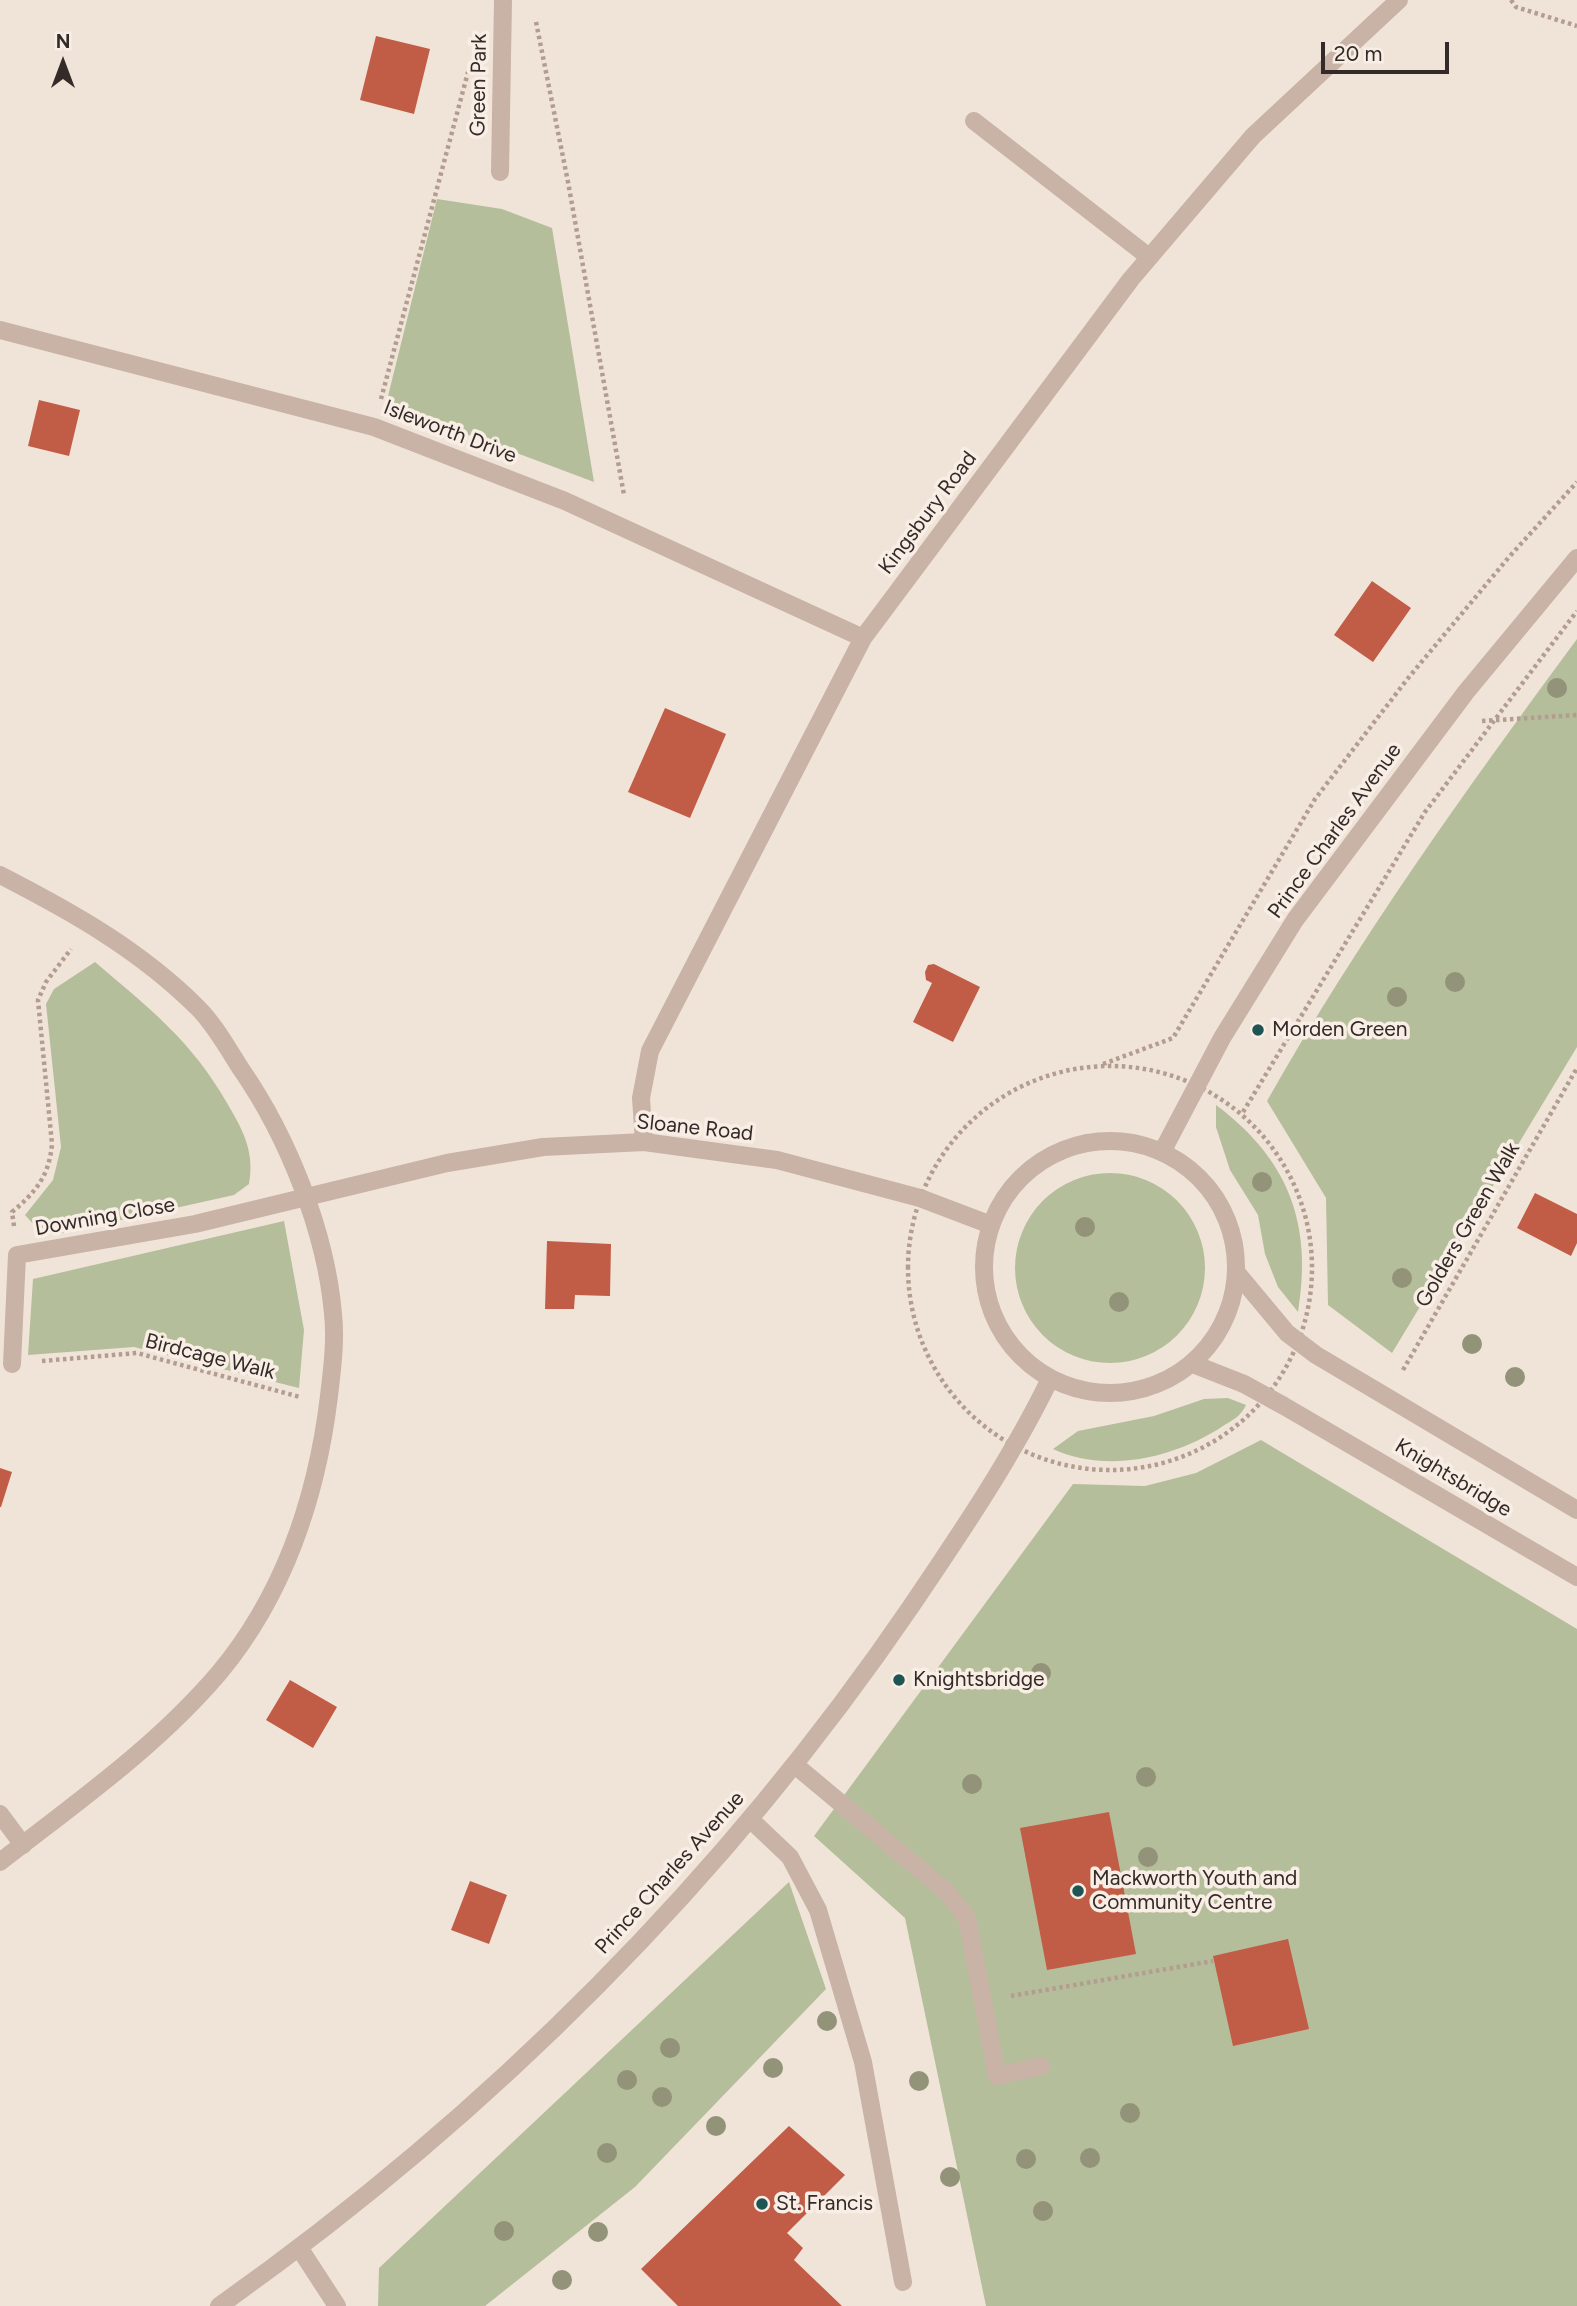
<!DOCTYPE html>
<html>
<head>
<meta charset="utf-8">
<style>
	body { margin:0 }
	#map { position:relative; width:1577px; height:2306px; overflow:hidden; background:#f0e4d9; font-family:Figtree,sans-serif }
	canvas { display:block }
	.north { position:absolute; left:28px; top:28px; width:70px; height:70px; -webkit-text-stroke:5px #f8eee5; paint-order:stroke; rotate:0deg; font-size:19px; font-weight:700; line-height:28px; text-align:center; color:#342a27 }
	.north::after { content:''; display:block; margin:auto; width:24px; height:32px; background:#342a27; clip-path:polygon(50% 0,100% 100%,50% 72%,0 100%) }
	.scale { position:absolute; left:1321px; top:42px; width:128px; height:32px; box-sizing:border-box; border:4px solid #342a27; border-top:0; padding-left:9px; font-size:21px; line-height:24px; white-space:nowrap; color:#342a27; -webkit-text-stroke:5px #f8eee5; paint-order:stroke }
</style>
</head>
<body>
<div id="map">
<canvas width="1577" height="2306"></canvas>
<div class="north">N</div>
<div class="scale">20 m</div>
</div>
<script>
const ctx = document.querySelector('canvas').getContext('2d');
ctx.lineJoin = 'round';
function paint(path, color) { ctx.fillStyle = color; ctx.fill(path, 'evenodd'); }
function trace(path, color, width, dash) { ctx.strokeStyle = color; ctx.lineWidth = width; ctx.lineCap = dash ? 'butt' : 'round'; ctx.setLineDash(dash || []); ctx.stroke(path); }
function write(font, color, halo, rows, align = 'center') {
  ctx.font = font + ' Figtree,sans-serif'; ctx.lineWidth = 7; ctx.setLineDash([]); ctx.textBaseline = 'middle'; ctx.strokeStyle = halo; ctx.fillStyle = color; for (const [text, x, y, turn = 0] of rows) {
    ctx.save(); ctx.translate(x, y); ctx.rotate((+turn || 0) * Math.PI / 180); ctx.textAlign = isNaN(turn) ? turn : align; if (halo) ctx.strokeText(text, 0, 0); ctx.fillText(text, 0, 0); ctx.restore();
  }
}
paint(new Path2D(`
	M437 199 502 209 552 228 594 482 386 404Z
	M1577 639V1047L1392 1353 1328 1305 1326 1198 1267 1101C1358 940 1467 788 1577 639Z
	M95 962C149 1008 191 1040 227 1103 243 1130 255 1152 249 1184L234 1195 54 1235 37 1228 25 1215 53 1180 61 1147 46 1004 54 989Z
	M1216 1105C1288 1159 1313 1223 1298 1312L1278 1287 1265 1254 1258 1215 1230 1170 1216 1127Z
	M1015 1268a95 95 0 1 1 190 0a95 95 0 1 1-190 0Z
	M284 1221 304 1330 299 1388 134 1347 28 1355 33 1279Z
	M1228 1398 1246 1405C1241 1416 1233 1420 1223 1426 1175 1458 1106 1474 1053 1449L1078 1431 1154 1416 1204 1399Z
	M1261 1440 1577 1629V2306H986L905 1918 814 1836 1073 1484 1145 1486 1196 1473Z
	M789 1882 826 1989 635 2187 485 2306H378L379 2268Z`), '#b5be9a');
paint(new Path2D(`
	M376 36 430 49 414 114 360 100Z
	M39 400 80 410 69 456 28 446Z
	M1372 581 1411 608 1373 662 1334 635Z
	M665 708 726 734 690 818 628 792Z
	M934 964 980 987 953 1042 913 1022 932 983 926 980 925 972 928 965Z
	M1535 1193 1577 1214V1243L1571 1256 1517 1228Z
	M547 1241 611 1244 610 1296 575 1295 574 1309H545Z
	M0 1468 12 1472 1 1507H0Z
	M290 1680 337 1707 313 1748 266 1720Z
	M1109 1812 1136 1954 1047 1970 1020 1828Z
	M470 1881 507 1895 489 1944 451 1930Z
	M1288 1939 1309 2029 1233 2046 1213 1956Z
	M789 2126 845 2175 787 2233 803 2248 794 2260 842 2306H678L641 2269Z`), '#c15c46');
trace(new Path2D(`
	M1511 0 1516 7 1577 26
	M536 22 568 182 624 495
	M381 399 468 72
	M1482 721 1577 715
	M1103 1064 1173 1038 1315 799 1409 677 1509 557 1577 482
	M908 1268a202 202 0 1 1 404 0a202 202 0 1 1-404 0Z
	M1243 1112 1425 812 1577 611
	M14 1226 12 1212C36 1192 49 1176 52 1144L38 1000 46 982 71 949
	M42 1361 137 1353 300 1397
	M1403 1370 1577 1068
	M1011 1996 1213 1961`), '#b39d90', 4.5, [3.5, 3.5]);
trace(new Path2D(`
	M974 121 1149 257
	M795 1765 948 1893 967 1918 997 2076 1041 2066
	M0 1814 23 1845
	M751 1820 790 1857 818 1910 863 2062 903 2282`), '#c8b3a6', 18);
trace(new Path2D(`
	M500 172 503 0
	M0 330 374 427 565 501 863 638
	M0 875C72 912 140 950 198 1008 215 1025 228 1049 241 1069 288 1137 326 1232 333 1314 336 1341 332 1370 329 1396 317 1496 284 1595 219 1673 156 1747 76 1803 0 1862
	M644 1142 641 1098 650 1051 863 638 1131 279 1253 136 1399 0
	M12 1364 17 1255 195 1224 447 1163 543 1147 644 1142 777 1160 920 1198 991 1225
	M300 2249 337 2306
	M219 2306C489 2115 726 1878 912 1605 962 1531 1011 1459 1050 1379`), '#c8b3a6', 18);
trace(new Path2D(`
	M984 1267a126 126 0 1 1 252 0a126 126 0 1 1-252 0Z
	M1162 1152 1222 1038 1295 920 1466 692 1577 558
	M1237 1273 1287 1333 1316 1355 1577 1510
	M1193 1364 1244 1384 1284 1406 1577 1577`), '#c8b3a6', 18);
ctx.fillStyle = '#929379';
for (const [x, y] of [
	[1557,688],
	[1455,982],
	[1397,997],
	[1262,1182],
	[1085,1227],
	[1402,1278],
	[1119,1302],
	[1472,1344],
	[1515,1377],
	[1041,1673],
	[1146,1777],
	[972,1784],
	[1148,1857],
	[827,2021],
	[670,2048],
	[773,2068],
	[627,2080],
	[919,2081],
	[662,2097],
	[1130,2113],
	[716,2126],
	[607,2153],
	[1090,2158],
	[1026,2159],
	[950,2177],
	[1043,2211],
	[504,2231],
	[598,2232],
	[562,2280]
]) { ctx.beginPath(); ctx.arc(x, y, 10, 0, 2 * Math.PI); ctx.fill(); }
for (const [x, y, r, color] of [
	[1258,1030,7,"#1e5454"],
	[899,1680,7,"#1e5454"],
	[1078,1891,7,"#1e5454"],
	[762,2204,7,"#1e5454"]
]) { const dot = new Path2D(); dot.arc(x, y, r, 0, 2 * Math.PI); ctx.fillStyle = color; ctx.fill(dot); trace(dot, '#f8eee5', 2.5); }
write('21px', '#342a27', '#f8eee5', [
	["Green Park",479,85,-89],
	["Isleworth Drive",450,432,21],
	["Kingsbury Road",928,513,-53],
	["Prince Charles Avenue",1335,831,-54],
	["Sloane Road",695,1128,6],
	["Downing Close",105,1217,-10],
	["Golders Green Walk",1468,1225,-60],
	["Birdcage Walk",210,1357,14],
	["Knightsbridge",1453,1478,31],
	["Prince Charles Avenue",670,1873,-48]
]);
write('21px', '#342a27', '#f8eee5', [
	["Morden Green",1272,1030],
	["Knightsbridge",913,1680],
	["Mackworth Youth and",1092,1879],
	["Community Centre",1092,1903],
	["St. Francis",776,2204]
], 'left');
</script>
</body>
</html>
